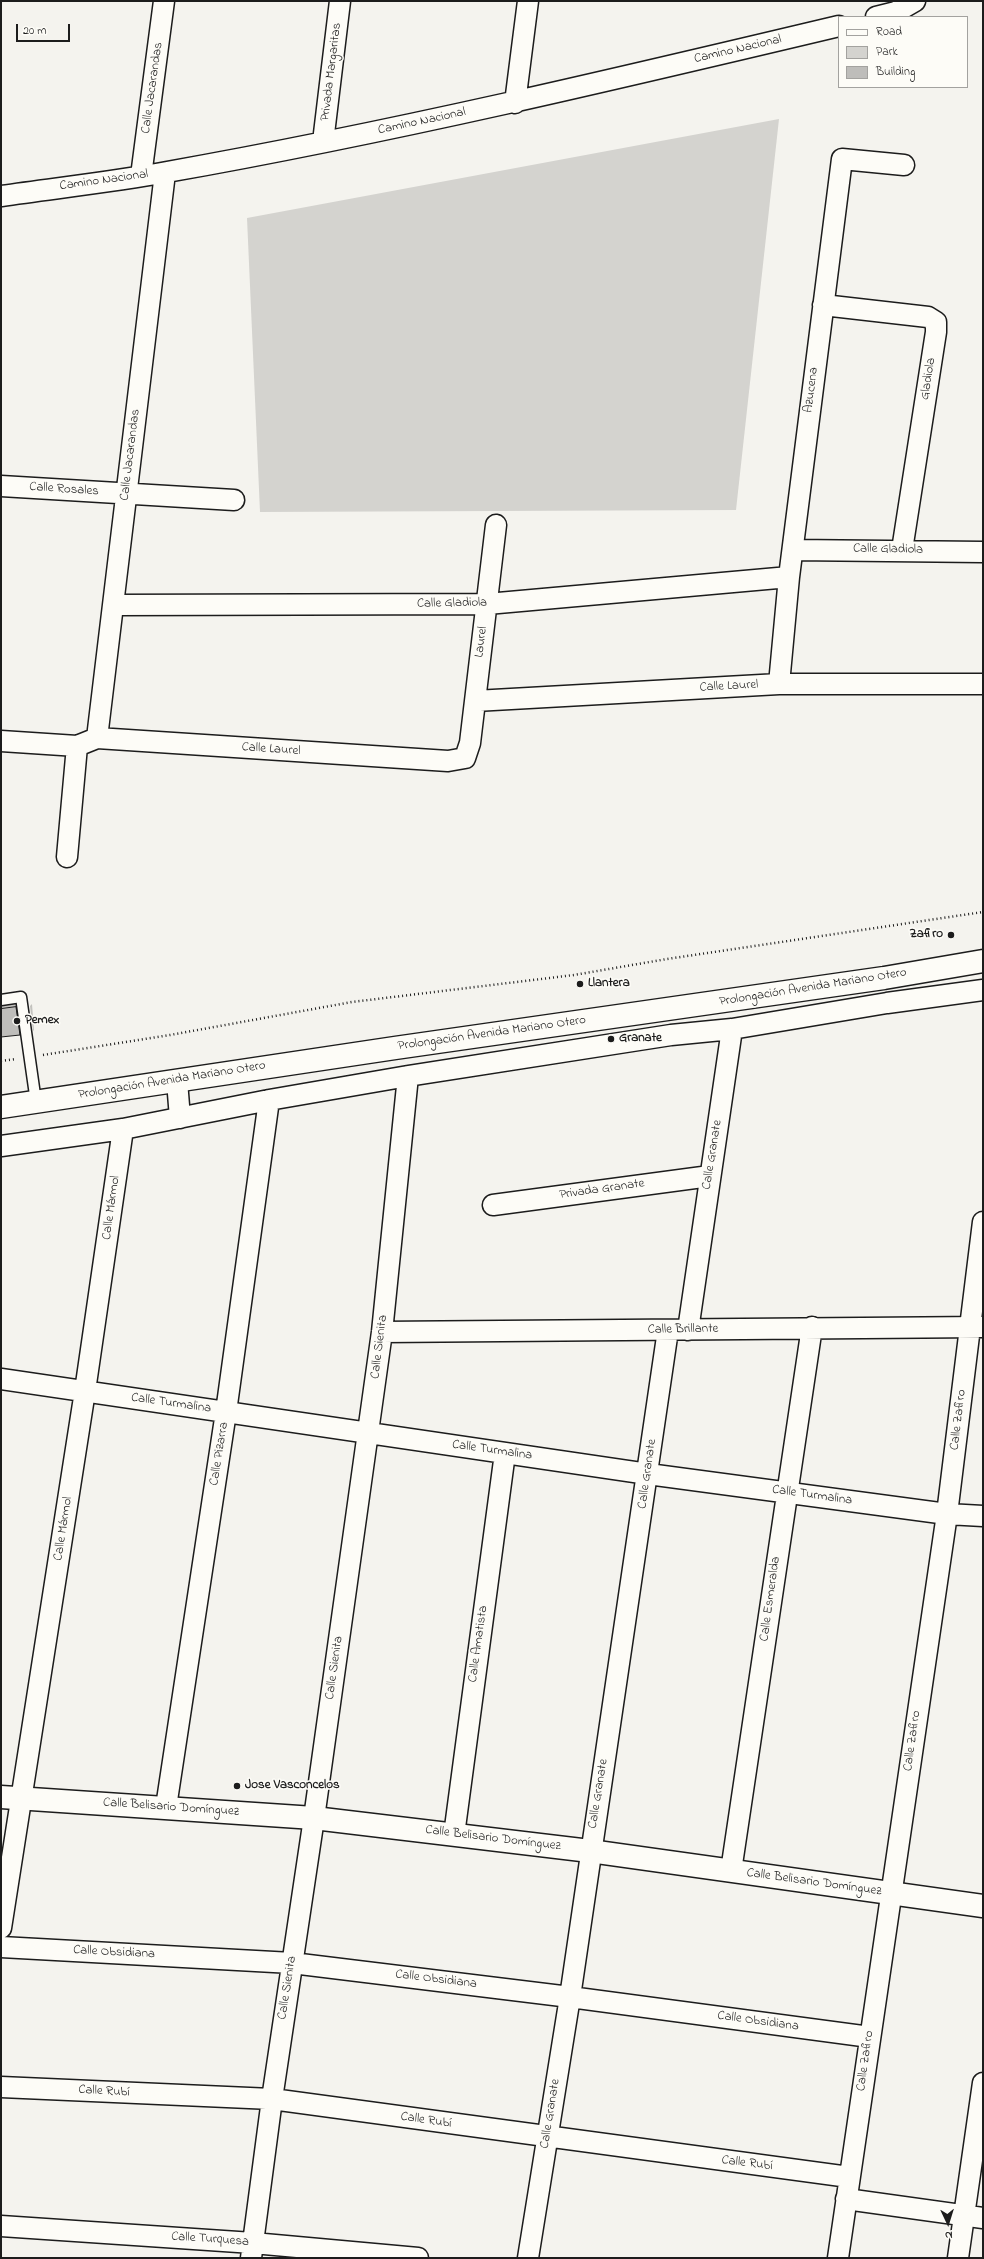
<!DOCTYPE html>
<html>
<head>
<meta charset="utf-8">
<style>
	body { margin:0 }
	#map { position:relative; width:984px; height:2259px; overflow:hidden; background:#f4f3ee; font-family:"Indie Flower",sans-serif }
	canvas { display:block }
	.frame { position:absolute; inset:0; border:2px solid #1c1c1c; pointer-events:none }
	.legend { position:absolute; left:838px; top:16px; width:130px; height:72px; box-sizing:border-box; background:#fdfcf7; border:1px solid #a3a29f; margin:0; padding:5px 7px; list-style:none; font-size:12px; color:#1c1c1c }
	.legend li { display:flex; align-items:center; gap:8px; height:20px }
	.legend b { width:20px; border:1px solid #a3a29f }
	.north { position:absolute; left:928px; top:2203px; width:40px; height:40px; -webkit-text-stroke:3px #fdfcf7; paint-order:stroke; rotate:176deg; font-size:11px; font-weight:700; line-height:16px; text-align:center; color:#1c1c1c }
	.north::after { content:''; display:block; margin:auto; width:14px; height:18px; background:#1c1c1c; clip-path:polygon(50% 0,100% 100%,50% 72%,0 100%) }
	.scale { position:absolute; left:16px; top:24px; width:54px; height:18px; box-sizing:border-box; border:2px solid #1c1c1c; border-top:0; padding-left:5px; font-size:12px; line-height:14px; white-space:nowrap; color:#1c1c1c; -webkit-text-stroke:3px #fdfcf7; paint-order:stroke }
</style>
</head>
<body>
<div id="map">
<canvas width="984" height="2259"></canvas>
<div class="frame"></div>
<ul class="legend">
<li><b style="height:5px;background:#fdfcf7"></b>Road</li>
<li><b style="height:11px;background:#d4d3cf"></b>Park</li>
<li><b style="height:11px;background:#bebdba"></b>Building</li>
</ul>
<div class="north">N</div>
<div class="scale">20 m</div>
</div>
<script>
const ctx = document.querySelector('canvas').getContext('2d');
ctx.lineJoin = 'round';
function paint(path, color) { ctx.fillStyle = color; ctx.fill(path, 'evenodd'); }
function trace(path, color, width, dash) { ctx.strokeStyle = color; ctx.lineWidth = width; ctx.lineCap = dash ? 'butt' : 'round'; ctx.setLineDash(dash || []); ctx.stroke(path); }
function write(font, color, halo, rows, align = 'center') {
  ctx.font = font + ' "Indie Flower",sans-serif'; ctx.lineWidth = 3; ctx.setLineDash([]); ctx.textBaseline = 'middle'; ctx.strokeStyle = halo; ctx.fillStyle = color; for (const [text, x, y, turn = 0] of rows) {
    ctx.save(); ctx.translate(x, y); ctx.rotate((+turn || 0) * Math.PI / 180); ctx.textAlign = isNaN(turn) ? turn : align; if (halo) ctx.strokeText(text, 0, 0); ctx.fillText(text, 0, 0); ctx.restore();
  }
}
paint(new Path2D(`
	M779 119 736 510 260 512 247 218Z`), '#d4d3cf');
paint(new Path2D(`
	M21 1002 25 1028 19 1034 1 1036V1005Z
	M32 1004 34 1030 33 1031 30 1006Z`), '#0003');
const building = new Path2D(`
	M16 1007 20 1035 1 1037V1009Z`);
paint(building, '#bebdba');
trace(building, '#1c1c1c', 1);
const lane = new Path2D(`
	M1 1000 21 997 36 1102`);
const street = new Path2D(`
	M876 17 896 12 915 1
	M515 103 528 1
	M323 142 340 1
	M141 176 164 1
	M1 196C56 188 112 182 167 172 393 132 616 79 839 26
	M823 305 928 317 936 322V332L902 550
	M1 486 234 500
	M793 550 983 552
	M114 605 487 604 789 577
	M779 684 789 577 842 159 904 165
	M475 701 779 684H983
	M97 738 165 173
	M1 741 77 746 97 738 448 761 465 758 470 743 496 525
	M67 857 77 746
	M177 1081 180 1118
	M1 1146 123 1129 269 1100 408 1076 671 1035 732 1029 887 1003 983 990
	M493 1205 710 1176
	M688 1330 732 1029
	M382 1332 983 1327
	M1 1379 648 1474 947 1514 983 1516
	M166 1807 226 1412 269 1100
	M454 1835 505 1453
	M731 1871 812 1327
	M1 1928 85 1391 123 1129
	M1 1947 292 1963 570 1997 870 2037
	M1 2087 272 2099 849 2177
	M846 2199 983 2218
	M1 2226 253 2243 418 2258
	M251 2258 272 2099 314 1818 382 1332 408 1076
	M528 2258 570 1997 668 1330
	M838 2258 947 1514 983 1222
	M958 2258 983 2083`);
const secondary = new Path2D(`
	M1 1107 395 1048 884 978 983 961
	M1 1797 314 1818 590 1851 983 1906`);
trace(lane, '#1c1c1c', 13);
trace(street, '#1c1c1c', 23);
trace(secondary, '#1c1c1c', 25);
trace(new Path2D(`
	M43 1055 170 1035 352 1002 574 975 667 959 983 912
	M1 1061 16 1059`), '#1c1c1c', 2.5, [1, 3]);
trace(lane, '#fdfcf7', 10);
trace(street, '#fdfcf7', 20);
trace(secondary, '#fdfcf7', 22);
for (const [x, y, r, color] of [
	[951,935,4,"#1c1c1c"],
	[580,984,4,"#1c1c1c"],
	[17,1021,4,"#1c1c1c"],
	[611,1039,4,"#1c1c1c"],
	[237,1786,4,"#1c1c1c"]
]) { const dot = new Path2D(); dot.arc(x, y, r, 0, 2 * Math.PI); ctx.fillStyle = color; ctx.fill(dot); trace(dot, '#fdfcf7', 1.5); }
write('13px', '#1c1c1c', '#fdfcf7', [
	["Camino Nacional",738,50,-13],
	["Privada Margaritas",332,72,-83],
	["Calle Jacarandas",153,88,-82],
	["Camino Nacional",422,122,-12],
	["Camino Nacional",104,181,-8],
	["Gladiola",929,379,-81],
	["Azucena",812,390,-83],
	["Calle Jacarandas",131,455,-83],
	["Calle Rosales",64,490,4],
	["Calle Gladiola",888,550,1],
	["Calle Gladiola",452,604,-1],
	["Laurel",482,642,-83],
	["Calle Laurel",729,687,-3],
	["Calle Laurel",271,750,4],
	["Prolongación Avenida Mariano Otero",813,988,-9],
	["Prolongación Avenida Mariano Otero",492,1034,-8],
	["Prolongación Avenida Mariano Otero",172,1081,-9],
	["Calle Granate",713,1155,-81],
	["Privada Granate",602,1190,-8],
	["Calle Mármol",112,1208,-82],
	["Calle Brillante",683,1330,-1],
	["Calle Sienita",380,1347,-83],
	["Calle Turmalina",171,1404,8],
	["Calle Zafiro",959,1420,-83],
	["Calle Turmalina",492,1451,8],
	["Calle Pizarra",220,1454,-81],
	["Calle Granate",648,1474,-82],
	["Calle Turmalina",812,1496,8],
	["Calle Mármol",64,1529,-81],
	["Calle Esmeralda",771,1599,-82],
	["Calle Amatista",479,1644,-82],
	["Calle Sienita",335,1668,-82],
	["Calle Zafiro",913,1741,-82],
	["Calle Granate",599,1794,-81],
	["Calle Belisario Domínguez",171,1808,4],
	["Calle Belisario Domínguez",493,1839,7],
	["Calle Belisario Domínguez",814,1883,8],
	["Calle Obsidiana",114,1953,3],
	["Calle Obsidiana",436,1980,7],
	["Calle Sienita",288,1988,-81],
	["Calle Obsidiana",758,2022,8],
	["Calle Zafiro",866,2061,-82],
	["Calle Rubí",104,2092,3],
	["Calle Granate",551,2114,-81],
	["Calle Rubí",426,2121,8],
	["Calle Rubí",747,2164,7],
	["Calle Turquesa",210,2240,4]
]);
write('bold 13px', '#1c1c1c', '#fdfcf7', [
	["Zafiro",943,935,"right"],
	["Llantera",588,984],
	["Pemex",25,1021],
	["Granate",619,1039],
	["Jose Vasconcelos",245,1786]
], 'left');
</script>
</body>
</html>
